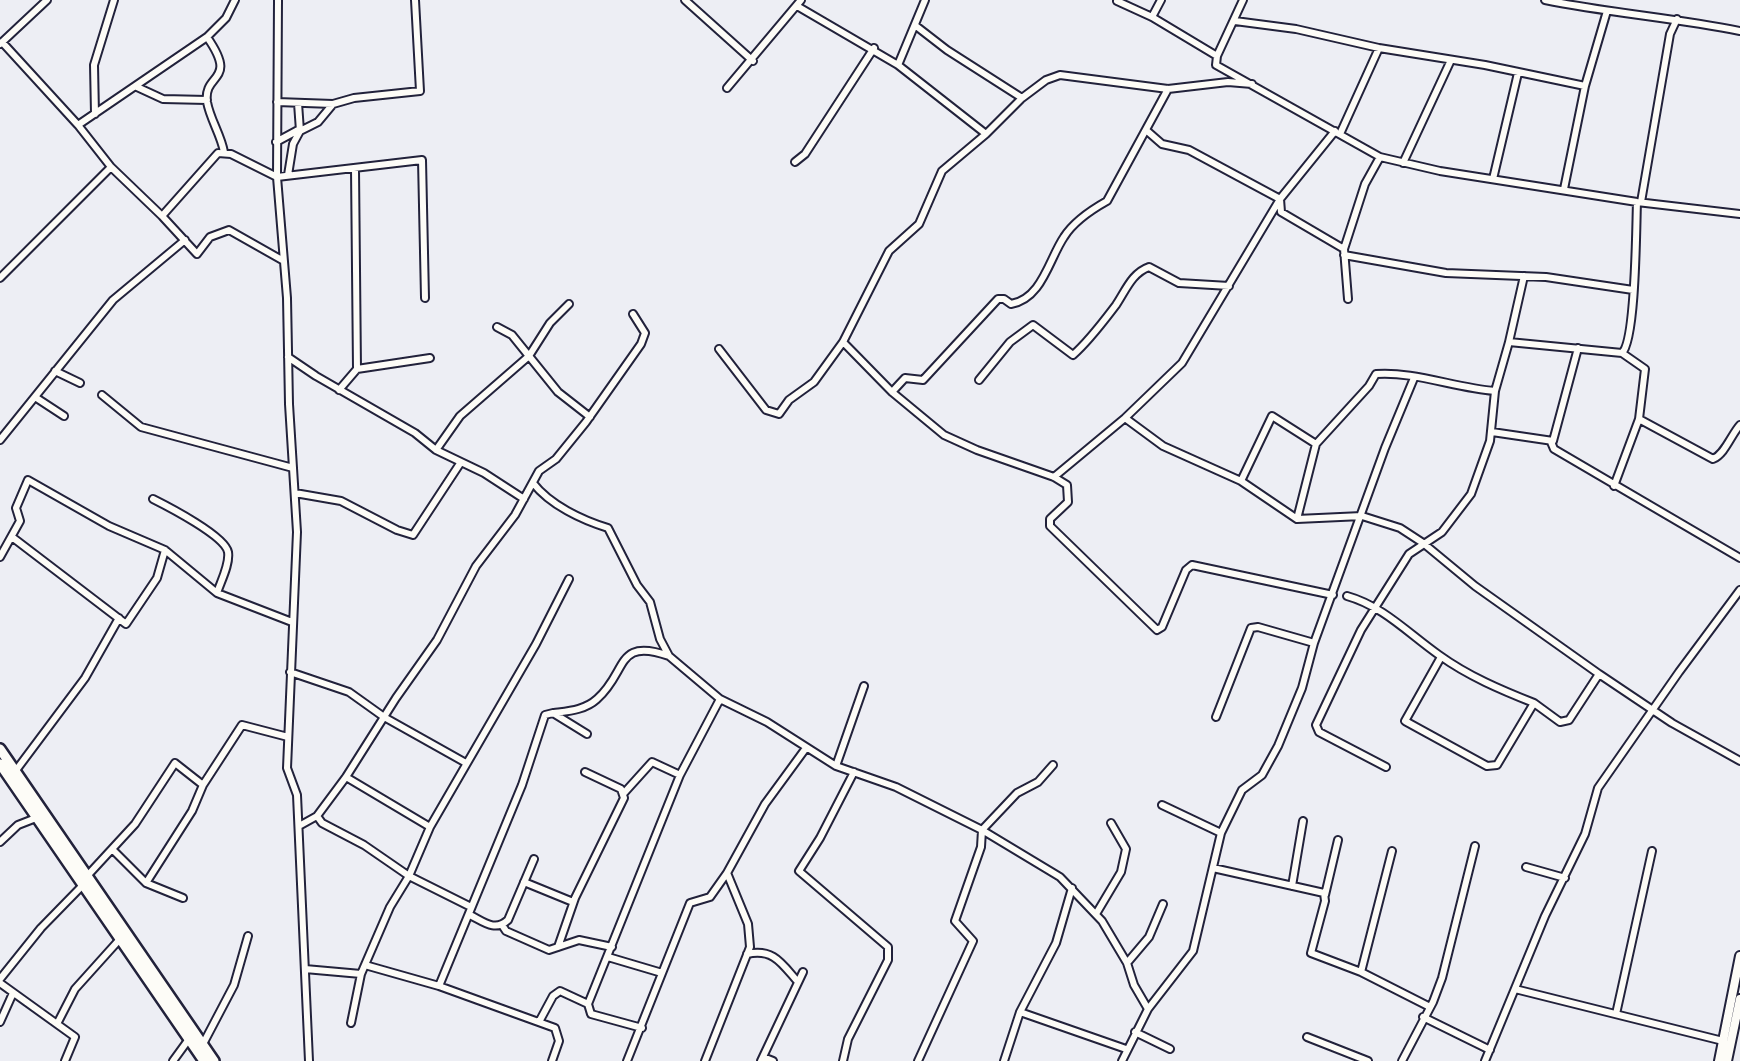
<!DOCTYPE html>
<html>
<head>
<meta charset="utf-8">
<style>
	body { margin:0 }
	canvas { display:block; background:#edeef4 }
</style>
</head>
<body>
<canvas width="1740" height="1061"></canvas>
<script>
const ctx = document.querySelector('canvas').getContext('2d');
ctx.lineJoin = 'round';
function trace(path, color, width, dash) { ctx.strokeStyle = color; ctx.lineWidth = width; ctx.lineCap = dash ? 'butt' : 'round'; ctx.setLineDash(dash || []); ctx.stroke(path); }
const minor = new Path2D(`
	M278 0 277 177 287 298 289 404 297 532 287 768 297 795 309 1061
	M685 0 753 61
	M1243 0 1217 56 1216 65 1380 157 1440 171 1637 202 1740 214
	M1545 0C1610 13 1675 18 1740 31
	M1117 1 1152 17 1217 56
	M797 6 898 65 986 134
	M1152 17 1161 0
	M1235 21 1296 29 1379 48 1485 65 1585 86
	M916 26 947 50 1022 98
	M207 37C239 83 203 72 207 102 210 119 221 135 224 152
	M2 42 78 125 111 167 162 216 197 254 210 237 229 230 282 260
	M0 44 47 0
	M898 65 925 0
	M137 87 163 99 207 100
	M727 88 801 0
	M277 102 333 104
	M298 103 300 131
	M95 114 94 65 114 0
	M78 125 207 37 226 18 235 0
	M1146 130 1162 144 1189 150 1280 199 1281 212 1344 249
	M1340 134 1379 48
	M276 142 300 129
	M795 162 805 154 874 48
	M1403 163 1451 60
	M355 169 357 369 430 358
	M288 175 293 144 300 131 318 122 333 104 354 98 420 91 415 0
	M1493 179 1518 73
	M1564 189 1585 86 1607 11
	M1641 202 1670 34 1677 19
	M162 216 218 153 231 154 277 177 422 160 425 298
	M1344 255 1446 273 1546 277 1633 290
	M1524 276 1509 342 1622 353C1636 340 1636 226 1637 202
	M0 278 111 167
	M1348 299 1344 249 1365 184 1380 157
	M497 327 512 335 558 392 590 417
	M843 342 892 392 944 435 977 450 1054 477 1067 485 1068 502 1050 519V526L1157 630 1162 627 1186 570 1192 565 1333 595
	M719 349 766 410 779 414 789 400 814 382 843 342 889 251 919 224 942 171 986 134 1022 98 1046 80 1060 75 1168 89 1228 82 1252 84
	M288 357 316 376 415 433 436 450 484 473 524 499
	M55 371 80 383
	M979 380 1010 342 1033 325 1073 355C1089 341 1103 322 1116 305 1126 290 1132 273 1149 267L1179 283 1229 286
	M339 390 357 369
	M892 392 905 378 923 380 998 299H1004L1011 304C1042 299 1049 259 1064 237 1074 221 1091 210 1107 201L1168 89
	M102 395 141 427 293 468
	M35 397 64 416
	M1125 418 1163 446 1241 481 1297 519 1362 516 1400 528 1423 543 1475 586 1599 674 1672 723 1740 761
	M1639 419 1713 459C1725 454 1731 435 1740 425
	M1492 432 1553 441 1578 348
	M0 440 113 300 185 240
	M1551 442 1554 449 1740 558
	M436 450 460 416 529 356 550 323 569 304
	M1054 477 1125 418 1182 363 1280 199 1335 131
	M1241 481 1272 416 1316 444
	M533 483C550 505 582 520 608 528L637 585 650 602 660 639 669 656 720 699 767 722 836 766 896 787 982 830 1060 877 1102 921 1127 963 1134 985 1148 1009
	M1614 486 1639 419 1645 369 1622 353
	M295 493 341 501 397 530 413 535 461 462
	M153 499C169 507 225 536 228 552 230 564 221 581 217 593
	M1297 519 1316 444 1369 386 1376 374C1413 371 1456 388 1495 391
	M12 537 126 624 157 578 165 550
	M0 557 20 521 16 508 28 480 109 526 165 550 217 593 292 622
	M1347 596C1383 606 1409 634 1439 655 1468 676 1501 690 1534 703
	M1441 657 1405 721 1487 766 1497 765 1534 703 1560 722 1569 720 1599 674
	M290 672 349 692 384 717 466 763
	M554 713C569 711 585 710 597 699 628 672 615 637 669 656
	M1216 717 1251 628 1258 627 1314 643
	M836 766 864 686
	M1386 767 1319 732 1316 725 1361 630 1409 554 1442 532 1471 494 1490 441 1495 391 1509 342
	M14 773 85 678 119 618
	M346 777 430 827
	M203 785 242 725 288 737
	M624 793 652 762 680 775
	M1162 805 1221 833
	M317 816 322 823 364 845 409 876 471 907
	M299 826 317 816 346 777 396 698 437 640 476 566 515 515 539 471 556 459 586 422 641 344 645 333 633 314
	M0 842 18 825 36 818
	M113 850 146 883 183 898
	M1526 867 1565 878
	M1213 868 1324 893 1325 901 1311 953 1361 972 1430 1007
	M88 875 135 824 175 763 203 785 192 811 146 883
	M524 882 573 902
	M1292 886 1303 821
	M1325 895 1338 840
	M1096 914 1121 872 1126 849 1111 823
	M470 915C484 922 495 932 508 920L534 859
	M502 925 506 931 549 950 579 940 612 947
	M558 947 575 898 624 798 621 789 585 772
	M747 954C774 948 782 964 798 982
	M608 957 662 973
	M1127 963 1149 937 1163 904
	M365 965 439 986 555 1028 559 1041 552 1061
	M305 969 361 974
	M1361 972 1392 851
	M0 979 41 928 83 885
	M0 983 75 1037 65 1061
	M439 986 522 785 545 715 553 713 587 734
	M1515 989 1723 1041
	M1020 1012 1126 1049
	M1616 1014 1652 851
	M1423 1017 1490 1050
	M0 1022 13 993
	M539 1022 553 996 560 991 588 1004
	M351 1023 361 974 390 907 409 876 430 827 536 644 569 579
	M57 1024 75 989 120 939
	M642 1028 591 1014 588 1004 680 775 720 699
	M1135 1032 1170 1049
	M1307 1037 1368 1061
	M203 1044 234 985 248 936
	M763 1057 773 1061
	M173 1061 189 1039
	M627 1061 690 903 710 897 727 873 765 804 806 748
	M705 1061 750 947 748 924 727 873
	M761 1061 803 972
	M843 1061 848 1039 888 960V947L799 871 820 838 854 772
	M918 1061 973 941 955 921 981 847 982 830 1017 793 1038 782 1053 765
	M1004 1061 1020 1012 1056 943 1072 888
	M1122 1061 1148 1009 1193 951 1221 833 1242 790 1262 775 1278 746 1302 688 1314 643 1385 448 1414 378
	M1402 1061 1433 1002 1442 978 1475 846
	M1485 1061 1545 916 1585 834 1598 788 1679 672 1740 590`);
const tertiary = new Path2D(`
	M1719 1061 1740 956
	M1727 1061 1740 999`);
const primary = new Path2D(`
	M0 749 214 1061
	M0 764 204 1061`);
trace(minor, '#22223b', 10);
trace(tertiary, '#22223b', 12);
trace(primary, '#22223b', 14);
trace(minor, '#fdfcf7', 6);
trace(tertiary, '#fdfcf7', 8);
trace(primary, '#fdfcf7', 9);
</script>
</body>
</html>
